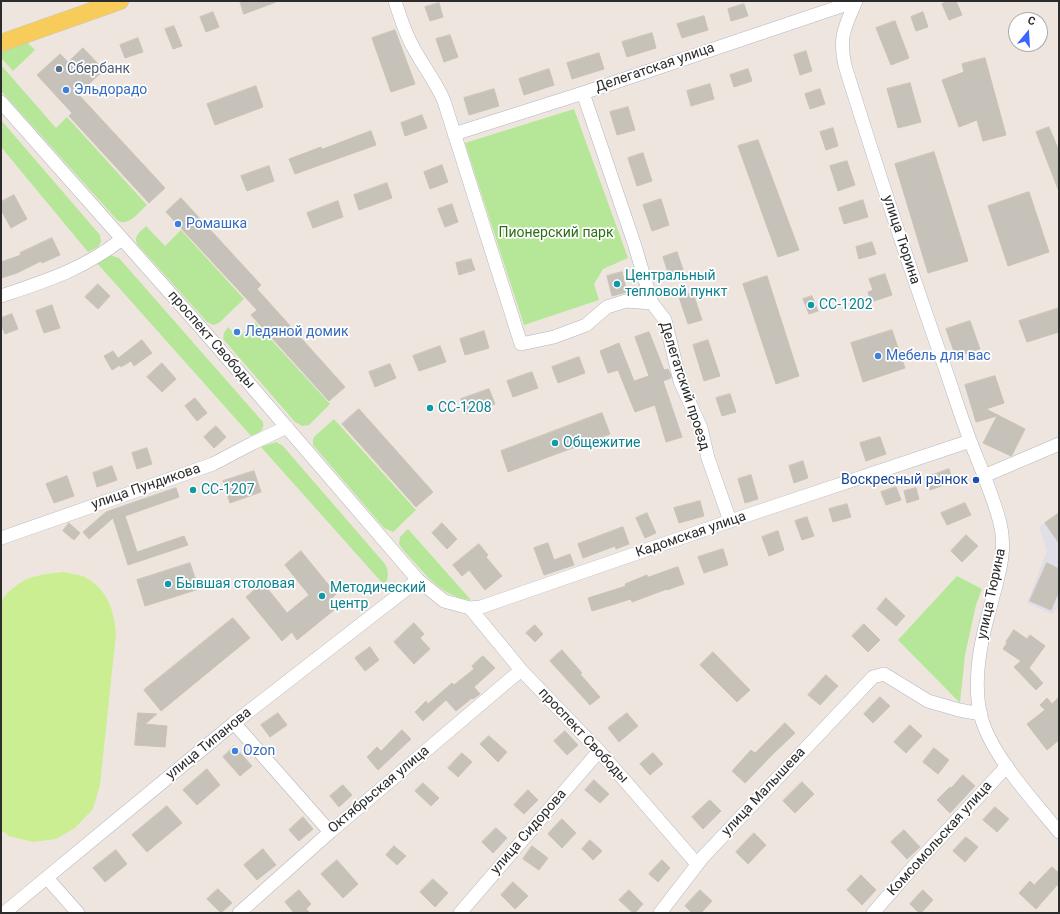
<!DOCTYPE html>
<html>
<head>
<meta charset="utf-8">
<style>
	body { margin:0 }
	#map { position:relative; width:1060px; height:914px; overflow:hidden; background:#eee6de; font-family:Roboto,sans-serif }
	canvas { display:block }
	.frame { position:absolute; inset:0; border:2px solid #2c2c2c; pointer-events:none }
	.north { position:absolute; left:1008px; top:12px; width:40px; height:40px; box-sizing:border-box; background:#fff; border:1px solid #ababab; border-radius:50%; rotate:18deg; font-size:11px; font-weight:700; line-height:16px; text-align:center; color:#2c2c2c }
	.north::after { content:''; display:block; margin:auto; width:14px; height:18px; background:#3a66ff; clip-path:polygon(50% 0,100% 100%,50% 72%,0 100%) }
</style>
</head>
<body>
<div id="map">
<canvas width="1060" height="914"></canvas>
<div class="frame"></div>
<div class="north">С</div>
</div>
<script>
const ctx = document.querySelector('canvas').getContext('2d');
ctx.lineJoin = 'round';
function paint(path, color) { ctx.fillStyle = color; ctx.fill(path, 'evenodd'); }
function trace(path, color, width, dash) { ctx.strokeStyle = color; ctx.lineWidth = width; ctx.lineCap = dash ? 'butt' : 'round'; ctx.setLineDash(dash || []); ctx.stroke(path); }
function write(font, color, halo, rows, align = 'center') {
  ctx.font = font + ' Roboto,sans-serif'; ctx.lineWidth = 3.5; ctx.setLineDash([]); ctx.textBaseline = 'middle'; ctx.strokeStyle = halo; ctx.fillStyle = color; for (const [text, x, y, turn = 0] of rows) {
    ctx.save(); ctx.translate(x, y); ctx.rotate((+turn || 0) * Math.PI / 180); ctx.textAlign = isNaN(turn) ? turn : align; if (halo) ctx.strokeText(text, 0, 0); ctx.fillText(text, 0, 0); ctx.restore();
  }
}
paint(new Path2D(`
	M1059 513V607L1052 614 1027 603 1047 551 1039 527Z`), '#e0dee6');
paint(new Path2D(`
	M27 42 35 50 13 71 1 58V51Z
	M1 65 56 128 67 117 147 205C139 212 128 228 117 220L1 91Z
	M574 109 628 258 603 269 594 284 599 300 524 325 465 143Z
	M1 120 100 235 101 242 98 247 88 252 1 147Z
	M146 226 165 246 181 230 244 299 219 323 213 325 207 322 137 244C133 236 141 231 146 226Z
	M110 255 119 258 263 422C265 431 258 433 251 436L96 262Z
	M255 322 330 404 309 425 302 426 295 422 223 339 224 333 228 327 238 338Z
	M334 419 416 510 393 532 384 528 313 445V439L315 436Z
	M276 442 283 446 385 564C389 571 389 579 384 585L261 447Z
	M408 529 471 600C445 597 431 581 415 563 410 557 403 551 399 544L400 537Z
	M957 576 982 589 976 605 965 655 960 703 898 640Z`), '#b6e798');
paint(new Path2D(`
	M64 572C70 574 79 574 85 577 108 590 114 610 116 634L100 785 93 809 75 828 56 839 33 842 9 836 1 830V602C4 596 8 592 13 588 29 575 44 574 64 572Z`), '#cbee93');
const building = new Path2D(`
	M240 1H276V2L244 14Z
	M950 1H956L962 15 949 20 942 4Z
	M439 3 443 17 430 21 425 7Z
	M744 4 748 16 731 21 728 9Z
	M213 12 219 27 206 32 200 17Z
	M923 12 928 27 916 31 911 17Z
	M704 16 708 30 682 38 677 24Z
	M895 21 909 58 891 65 876 28Z
	M174 26 182 46 173 49 165 29Z
	M395 30 415 84 391 92 372 38Z
	M652 33 656 48 627 57 622 42Z
	M450 35 458 57 444 62 436 39Z
	M138 38 143 52 125 58 120 45Z
	M83 48 104 70 78 94 165 188 149 203 69 116 72 113 37 75 60 54 68 62Z
	M806 51 812 71 800 75 794 55Z
	M599 53 604 69 572 79 567 63Z
	M985 58 1006 135 983 141 977 120 959 127 942 80 964 72 962 64Z
	M549 69 554 85 524 95 519 79Z
	M748 69 752 81 734 87 730 75Z
	M910 83 921 122 898 128 887 89Z
	M710 84 714 99 691 106 687 91Z
	M256 86 263 107 215 125 207 104Z
	M494 89 499 106 469 115 464 98Z
	M820 89 825 104 810 109 805 94Z
	M628 107 635 130 617 135 610 112Z
	M422 115 427 128 405 136 401 123Z
	M1049 127 1059 151 1058 189 1036 132Z
	M833 128 838 146 826 150 820 132Z
	M371 131 376 145 295 174 289 159 321 147 322 149Z
	M758 140 799 250 778 257 738 146Z
	M934 152 968 261 928 273 895 164Z
	M643 153 652 181 637 186 628 158Z
	M847 161 855 185 838 191 830 166Z
	M442 165 448 182 430 189 424 172Z
	M269 166 274 181 247 191 241 176Z
	M387 183 392 198 359 210 354 195Z
	M1029 192 1049 252 1008 266 988 206Z
	M14 195 27 219 11 228 1 210V202Z
	M181 198 261 285 257 289 345 387 329 401 251 315 257 310 166 212Z
	M661 199 669 225 652 231 643 205Z
	M863 200 868 217 844 224 839 208Z
	M338 201 343 217 313 228 307 213Z
	M452 204 458 222 445 227 438 209Z
	M52 238 60 255 42 263 41 261 17 273 1 278V262L21 255 20 253Z
	M872 242 876 254 859 259 856 247Z
	M677 252 685 275 670 279 663 257Z
	M471 259 475 270 459 275 456 263Z
	M622 272 627 292 612 296 607 276Z
	M885 274 892 295 871 302 868 292 873 290 869 279Z
	M767 276 799 376 776 384 743 284Z
	M98 284 110 296 98 309 85 297Z
	M693 293 702 320 688 324 679 297Z
	M812 296 818 311 809 314 803 299Z
	M52 305 60 328 44 333 36 311Z
	M1059 308V332L1027 342 1019 321Z
	M12 314 18 329 5 334 1 324V318Z
	M970 321 980 349 956 357 946 329Z
	M892 330 905 368 863 382 851 343Z
	M484 331 489 348 465 355 460 339Z
	M649 332 664 370 668 369 671 376V378L663 381 682 437 666 442 655 405 635 412 618 370 608 373 600 351 619 343 634 381 649 376 635 337Z
	M142 340 152 353 134 366 131 361 121 367 120 365 112 370 104 356 113 351 118 358Z
	M708 340 720 376 704 381 693 345Z
	M440 346 446 362 419 371 413 356Z
	M579 357 585 373 558 383 552 367Z
	M162 363 176 379 162 392 147 377Z
	M390 364 396 378 375 387 369 372Z
	M532 372 538 388 513 397 507 381Z
	M995 376 1004 403 986 409 1025 429 1012 455 1011 456 983 443 997 416 976 422 965 385Z
	M489 389 495 404 467 414 461 399Z
	M730 394 736 412 722 416 716 398Z
	M195 398 207 413 197 421 185 406Z
	M359 409 433 492 416 507 342 424Z
	M602 413 610 434 508 472 501 451Z
	M216 426 226 437 214 448 204 437Z
	M880 437 886 454 866 461 860 443Z
	M147 448 152 464 137 469 132 453Z
	M803 461 808 478 794 483 789 466Z
	M112 466 117 480 97 487 93 473Z
	M949 469 953 482 930 490 925 478Z
	M254 471 261 492 230 503 223 481Z
	M751 475 758 499 745 503 738 479Z
	M67 476 74 496 54 503 46 484Z
	M896 487 901 500 886 505 881 492Z
	M176 488 179 497 125 516 137 552 184 536 188 545 128 565 113 518 89 539 83 532 106 512Z
	M916 488 919 499 907 503 904 491Z
	M700 501 704 516 679 523 674 508Z
	M965 503 971 515 947 525 941 513Z
	M847 504 851 517 833 522 829 509Z
	M647 513 656 533 645 538 636 518Z
	M1059 513V543L1045 523Z
	M807 517 814 536 802 540 795 521Z
	M69 523 80 533 74 540 63 531Z
	M442 523 457 539 447 549 432 533Z
	M623 527 629 544 616 549 615 546 583 558 578 544Z
	M778 531 784 550 769 556 762 537Z
	M966 535 978 546 962 562 951 551Z
	M548 543 554 560 570 554 574 565 544 575 534 548Z
	M479 544 488 555 486 557 502 576 485 590 469 570 462 576 453 565Z
	M723 549 728 565 704 573 698 557Z
	M301 551 336 594 328 602 334 610 297 640 292 632 282 641 246 597 263 583 287 613 309 595 285 565Z
	M190 563 199 589 145 606 137 580Z
	M1047 563 1059 569V591L1051 610 1030 601Z
	M678 567 684 584 667 590V589L632 602 631 599 592 611 588 598 626 586 625 584 647 575 648 577Z
	M886 598 905 616 896 626 877 609Z
	M233 618 250 638 161 711 144 690Z
	M414 623 424 634 420 638 430 649 414 664 394 642Z
	M864 624 880 640 868 652 852 636Z
	M535 625 543 634 535 642 526 633Z
	M1014 630 1027 639 1030 635 1045 646 1029 668 1043 683 1036 690 1014 667 1021 661 1003 649 1007 643 1006 642Z
	M370 647 379 660 365 671 355 658Z
	M562 650 582 673 580 674 600 697 590 705 550 661Z
	M713 652 750 690 737 702 700 665Z
	M483 656 495 668 474 687 480 694 473 699 472 698 456 711 446 700 423 721 415 712 426 701 428 704 452 683 454 685 474 669 472 666Z
	M826 675 838 686 820 705 808 695Z
	M880 697 890 706 873 723 864 714Z
	M1059 697V740L1047 750 1027 724 1045 710 1040 705 1047 698 1052 704Z
	M138 713 157 714 145 724 167 726 165 747 135 745Z
	M278 713 287 725 270 737 261 725Z
	M627 713 638 726 619 742 608 728Z
	M785 723 795 733 773 754 745 783 732 771 751 750 755 753Z
	M910 725 922 736 906 753 894 742Z
	M402 730 411 739 378 770 367 757 377 747 381 751Z
	M565 731 578 745 567 755 554 741Z
	M489 736 507 752 498 762 480 744Z
	M234 746 252 766 240 776 223 757Z
	M934 748 949 760 938 774 923 762Z
	M462 753 472 762 458 777 448 768Z
	M653 753 663 764 650 775 640 764Z
	M207 769 220 785 197 805 183 790Z
	M963 775 975 786 950 813 937 800 950 787 951 788Z
	M594 780 609 794 600 803 585 790Z
	M802 782 814 794 795 813 783 801Z
	M423 783 439 798 431 806 415 791Z
	M343 785 352 795 339 807 330 796Z
	M528 790 538 800 524 814 514 805Z
	M710 800 721 811 703 829 692 817Z
	M167 806 182 823 147 852 132 835Z
	M995 807 1009 819 997 832 983 820Z
	M303 817 313 829 299 841 289 830Z
	M562 819 576 833 562 848 548 834Z
	M496 828 507 838 493 853 482 842Z
	M904 830 920 847 907 859 891 842Z
	M754 833 766 845 748 864 736 852Z
	M966 837 978 847 965 862 953 851Z
	M590 840 602 851 593 860 582 849Z
	M394 846 406 856 397 865 386 855Z
	M532 846 548 858 539 870 523 859Z
	M263 849 276 865 257 880 244 865Z
	M116 850 127 864 105 882 93 868Z
	M337 860 358 884 343 898 321 874Z
	M662 860 670 868 658 882 649 874Z
	M1052 867 1059 873V883L1036 909 1019 893 1030 881 1034 885Z
	M861 875 876 890 862 905 847 890Z
	M433 879 448 893 435 907 420 892Z
	M513 882 528 896 515 909 501 895Z
	M218 889 232 903 221 913 207 899Z
	M299 890 311 904 306 909 310 913H294L285 902Z
	M629 890 643 904 635 913H633L619 900Z
	M700 890 712 901 701 913H692L685 906Z
	M923 890 933 900 921 913H919L910 904Z`);
paint(building, '#c6c1b9');
trace(building, '#cac2b7', 1);
const minor = new Path2D(`
	M395 1C400 17 405 33 413 47 423 66 436 82 444 101L521 344 554 337 586 325 607 307 626 301 652 303
	M856 1C844 28 838 39 846 69 877 168 909 267 944 365 953 391 961 417 971 443 981 469 993 495 1000 523 1008 553 996 583 989 612 980 644 973 680 980 713 989 753 1033 800 1059 832
	M583 93 634 243 652 303 665 320 680 381 701 428 708 458 730 521
	M1 102 209 337 418 580 444 601 470 608 481 607 730 521 970 441
	M454 134 583 93 856 1
	M1 296C46 281 84 269 122 239
	M984 476 1059 444
	M1 538 213 464 253 443 287 427
	M470 608 521 670 599 751 697 864
	M234 723 330 832
	M47 878 78 913
	M4 913 234 723 418 580
	M239 913 330 832 521 670
	M460 913 599 751
	M660 913 703 857 873 677 884 674 928 701 959 710 981 714
	M873 913 914 866 1007 766`);
const major = new Path2D(`
	M1 43 120 1`);
trace(minor, '#b2b5c0', 14);
trace(major, '#c8c8c8', 18);
trace(minor, '#fff', 13);
trace(major, '#f7cc5a', 17);
for (const [x, y, r, color] of [
	[59,69,4,"#5c6f8a"],
	[66,90,4,"#3f7fe0"],
	[178,224,4,"#3f7fe0"],
	[617,284,4,"#0f9aa8"],
	[811,305,4,"#0f9aa8"],
	[237,332,4,"#3f7fe0"],
	[878,356,4,"#3f7fe0"],
	[430,408,4,"#0f9aa8"],
	[555,443,4,"#0f9aa8"],
	[976,480,4,"#1a4fb4"],
	[193,490,4,"#0f9aa8"],
	[168,584,4,"#0f9aa8"],
	[322,596,4,"#0f9aa8"],
	[235,751,4,"#3f7fe0"]
]) { const dot = new Path2D(); dot.arc(x, y, r, 0, 2 * Math.PI); ctx.fillStyle = color; ctx.fill(dot); trace(dot, '#fff', 1.5); }
write('14px', '#2c2c2c', '#fff', [
	["Делегатская улица",655,68,-19],
	["улица Тюрина",901,240,72],
	["проспект Свободы",211,340,49],
	["Делегатский проезд",684,386,72],
	["улица Пундикова",146,487,-19],
	["Кадомская улица",691,535,-19],
	["улица Тюрина",992,594,-78],
	["проспект Свободы",583,736,47],
	["улица Типанова",209,744,-39],
	["Октябрьская улица",379,790,-40],
	["улица Малышева",764,792,-47],
	["улица Сидорова",529,832,-49],
	["Комсомольская улица",940,839,-48]
]);
write('14px', '#4e5e75', '#fff', [
	["Сбербанк",67,69]
], 'left');
write('14px', '#366cbe', '#fff', [
	["Эльдорадо",74,90],
	["Ромашка",186,224],
	["Ледяной домик",245,332],
	["Мебель для вас",886,356],
	["Ozon",243,751]
], 'left');
write('14px', '#2d6d17', '#fff', [
	["Пионерский парк",556,233]
]);
write('14px', '#0d838f', '#fff', [
	["Центральный",625,276],
	["тепловой пункт",625,292],
	["СС-1202",819,305],
	["СС-1208",438,408],
	["Общежитие",563,443],
	["СС-1207",201,490],
	["Бывшая столовая",176,584],
	["Методический",330,588],
	["центр",330,604]
], 'left');
write('14px', '#164399', '#fff', [
	["Воскресный рынок",968,480]
], 'right');
</script>
</body>
</html>
